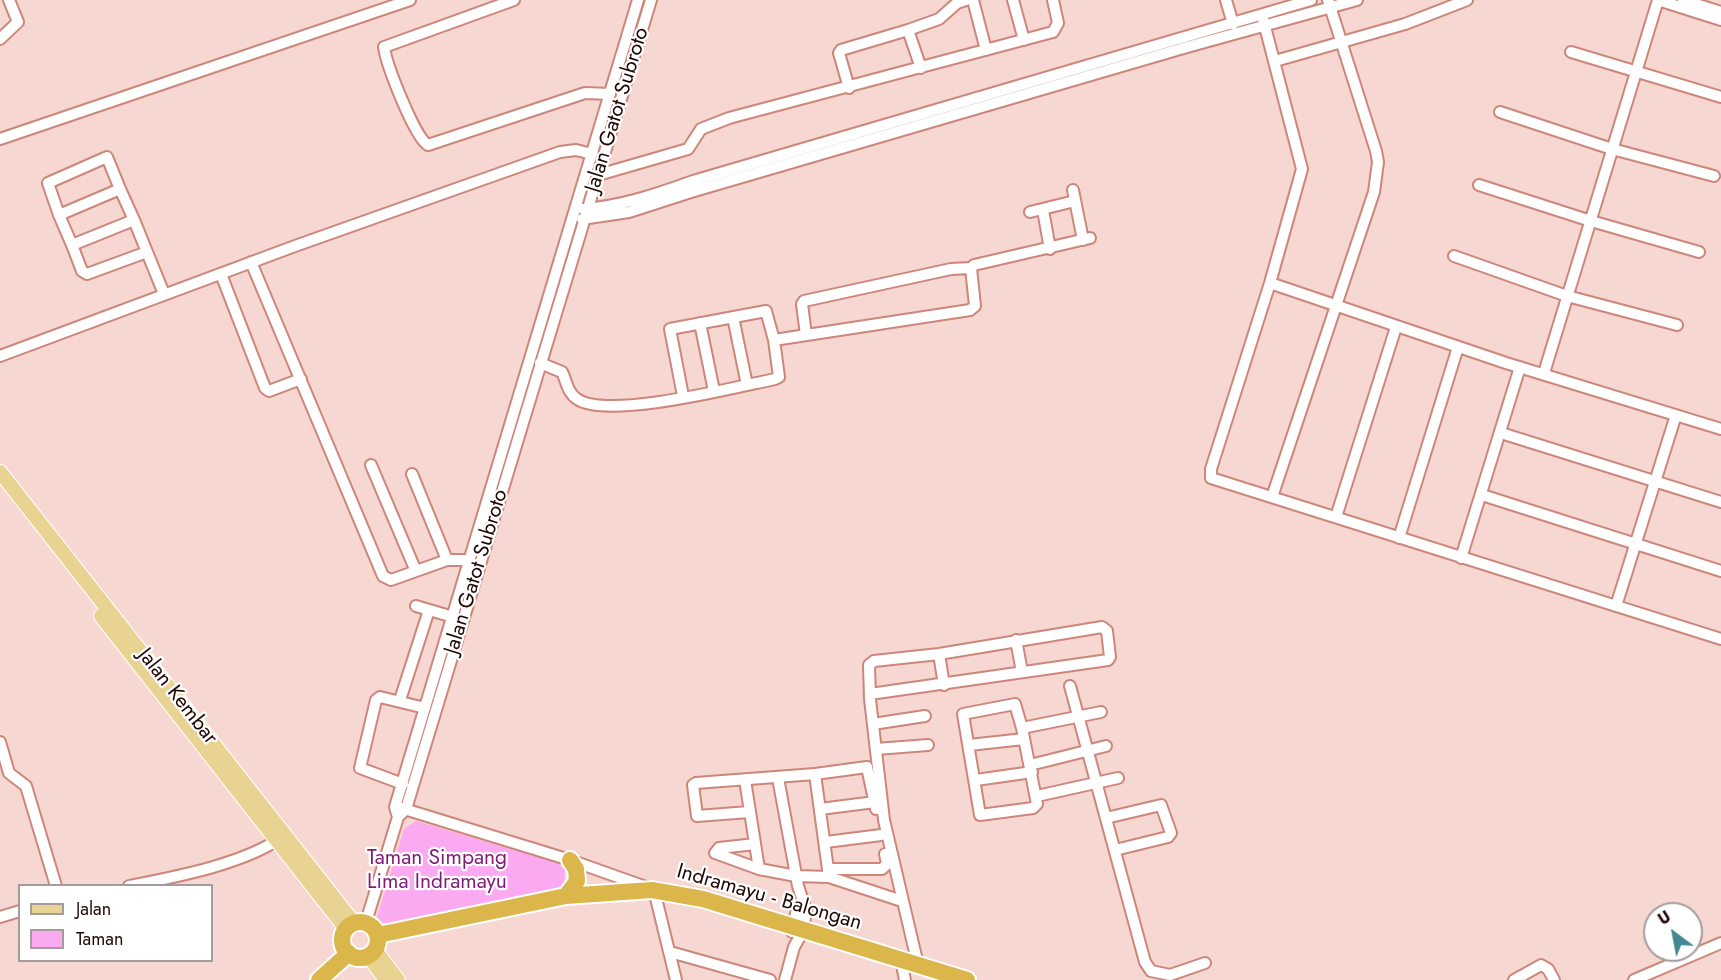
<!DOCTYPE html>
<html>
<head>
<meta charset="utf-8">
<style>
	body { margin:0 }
	#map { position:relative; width:1721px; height:980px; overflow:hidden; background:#f7d7d1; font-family:Jost,sans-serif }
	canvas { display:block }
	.legend { position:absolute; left:18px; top:884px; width:195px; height:78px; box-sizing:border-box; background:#fff; border:2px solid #a59b9b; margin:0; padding:8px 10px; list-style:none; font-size:18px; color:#1f0604 }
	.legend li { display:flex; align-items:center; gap:12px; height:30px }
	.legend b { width:30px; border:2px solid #a59b9b }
	.north { position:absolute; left:1643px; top:902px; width:60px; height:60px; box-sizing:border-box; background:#fff; border:2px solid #a59b9b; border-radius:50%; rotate:328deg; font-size:16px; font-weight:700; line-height:24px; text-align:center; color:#1f0604 }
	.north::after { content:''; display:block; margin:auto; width:21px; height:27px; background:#428793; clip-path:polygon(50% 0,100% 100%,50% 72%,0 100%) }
</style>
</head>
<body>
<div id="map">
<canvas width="1721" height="980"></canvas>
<ul class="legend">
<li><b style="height:8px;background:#e9d393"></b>Jalan</li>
<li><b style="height:16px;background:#fbaaf2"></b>Taman</li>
</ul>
<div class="north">U</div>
</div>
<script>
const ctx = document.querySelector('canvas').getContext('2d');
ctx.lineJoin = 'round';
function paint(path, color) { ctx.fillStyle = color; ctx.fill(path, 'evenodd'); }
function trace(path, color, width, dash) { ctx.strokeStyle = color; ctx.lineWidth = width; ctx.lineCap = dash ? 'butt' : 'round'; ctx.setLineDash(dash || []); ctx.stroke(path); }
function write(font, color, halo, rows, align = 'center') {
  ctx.font = font + ' Jost,sans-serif'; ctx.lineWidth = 4.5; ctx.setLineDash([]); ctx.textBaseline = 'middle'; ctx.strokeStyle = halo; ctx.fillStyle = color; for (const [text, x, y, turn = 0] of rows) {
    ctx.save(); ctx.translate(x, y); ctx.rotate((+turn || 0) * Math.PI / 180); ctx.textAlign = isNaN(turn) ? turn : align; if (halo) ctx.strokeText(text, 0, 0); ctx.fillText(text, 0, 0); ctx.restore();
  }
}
paint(new Path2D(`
	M416 821 557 863 565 870 564 883 558 891 384 924 377 917 404 829Z`), '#fbaaf2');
const minor = new Path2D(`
	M514 0 384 47C386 64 415 138 428 145L585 93 610 94
	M973 0 986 50
	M1013 0 1024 40
	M1226 0 1233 24
	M1658 0 1721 20
	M1683 0 1721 12
	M1262 15 1302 169 1270 283 1211 469V478L1721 639
	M908 30 939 19 957 3 966 0
	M0 39 18 22 9 0
	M1571 52 1721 97
	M1275 61 1405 24 1467 0
	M849 88 839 53 841 50 908 30 921 68
	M1500 112 1612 149 1714 176
	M0 139 410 0
	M598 175 688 149 701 129 729 118 1053 32 1058 23 1053 0
	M1479 185 1591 221 1699 252
	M1073 190 1083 240
	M583 209C622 206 657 194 693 181L1311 0
	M1043 210 1050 249
	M1030 212 1075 201
	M59 215 48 183 107 157 120 189
	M582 219 629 212 691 192 1187 47 1357 0
	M72 245 59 215 120 189 134 220
	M147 252 87 274 82 271 72 245 134 220 164 294
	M1454 256 1567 296 1677 325
	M251 262 383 576 391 580 447 560H470
	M221 274 265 388 269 391 301 379
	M1270 283 1506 363 1721 429
	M733 317 747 385
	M700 323 714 391
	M806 335 802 304 804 301 951 269 971 268
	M0 356 295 246 560 152 576 150 592 154
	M540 363 562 372C567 382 567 392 577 399 608 420 736 387 775 379L779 377 774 340 970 310 975 306 971 268 974 265 1090 238
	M1544 373 1658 0
	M683 396 670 329 766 311 774 340
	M1501 433 1721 502
	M371 465 415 569
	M412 474 447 560
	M1482 495 1721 571
	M1272 497 1374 192 1378 162 1376 151 1328 0
	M1336 517 1396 327
	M1399 538 1458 347
	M1461 558 1520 367
	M416 606 453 617
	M1616 606 1676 415
	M1016 640 1022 672
	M939 654 944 685
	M1070 686 1145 962 1151 971 1170 975 1205 963
	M870 694 1108 660 1110 657 1107 631 1102 627 939 654 874 661 869 665 870 699 884 820 918 965
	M400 700 429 610
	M1015 704 1022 728 1037 804 1033 808 980 815 963 714Z
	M873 724 925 716
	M1022 728 1101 712
	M0 742 9 773 26 786 56 886
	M969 745 1024 739
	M876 749 928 745
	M1030 765 1106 746
	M815 774 867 767 876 809
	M778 778 798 886 806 910 803 931 794 947 785 980
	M745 780 759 869 796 876 829 877 815 774 696 783 693 785 697 816 749 812
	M976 780 1032 772
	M403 784 360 768 376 700 380 697 425 708
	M1037 796 1118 778
	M401 808 570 860 646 887
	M820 809 875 802
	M398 817 395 807 638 0
	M1106 818 1161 805 1171 833 1168 837 1115 850
	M826 842 881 835
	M755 844 719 848 715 853 759 869
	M829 869H882L887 864 885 854
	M829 877 902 901
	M129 886C175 877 244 864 282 837
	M654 890 676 980
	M0 917 20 911
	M366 922 398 817 406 809 651 0
	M792 932 797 909 801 902
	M670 952 770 980
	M901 960 905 980
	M1514 980 1541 965 1548 969 1554 980
	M1634 980 1721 943`);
const major = new Path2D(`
	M0 472 354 923
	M101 616 346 929
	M375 950 398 980
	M368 956 386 980`);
const highway = new Path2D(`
	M566 896 577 881 576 869 570 860
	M342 940a18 18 0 1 1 36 0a18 18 0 1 1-36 0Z
	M378 935 566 896 652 890 703 899 967 980
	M319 980 349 953`);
trace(minor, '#cd8679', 14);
trace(major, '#fff', 16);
trace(highway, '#fff', 20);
trace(minor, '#fff', 10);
trace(major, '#e9d393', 14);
trace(highway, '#dab64b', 16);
write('21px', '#1f0604', '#fff', [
	["Jalan Gatot Subroto",618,110,-73],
	["Jalan Gatot Subroto",477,572,-73],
	["Jalan Kembar",177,697,52],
	["Indramayu - Balongan",769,898,16]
]);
write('21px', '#7e1b78', '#fff', [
	["Taman Simpang",437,859],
	["Lima Indramayu",437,883]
]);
</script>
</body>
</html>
